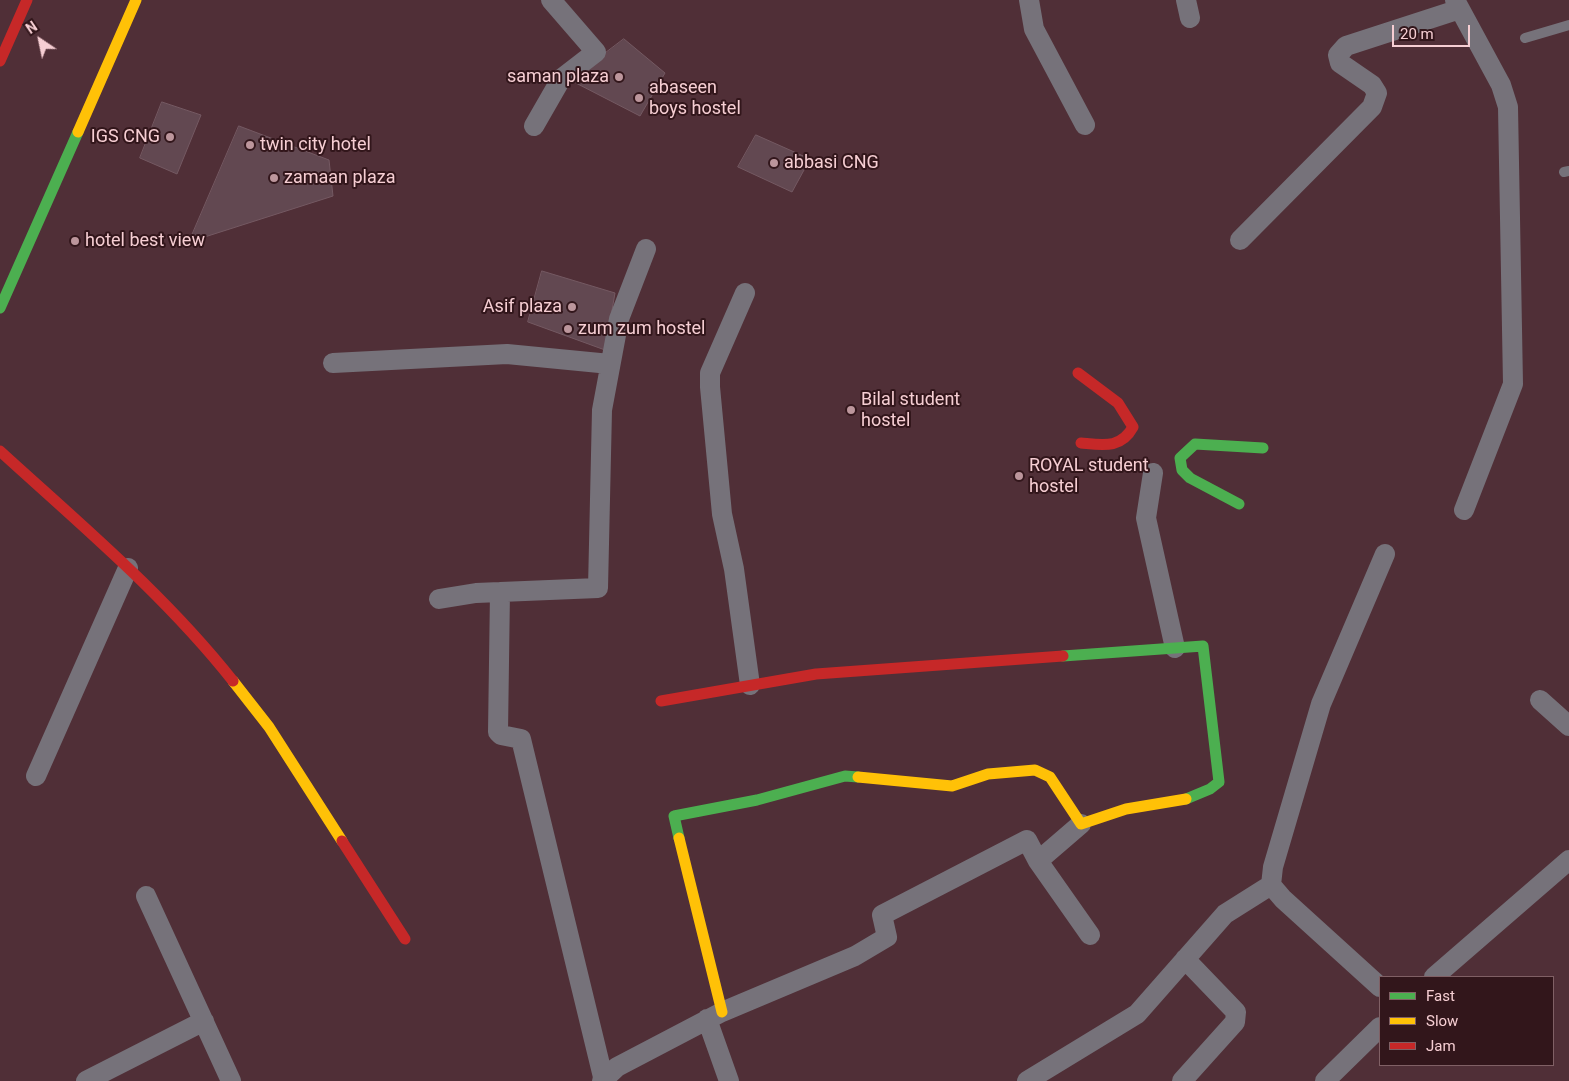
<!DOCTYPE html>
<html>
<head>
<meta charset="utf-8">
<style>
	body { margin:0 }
	#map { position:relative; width:1569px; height:1081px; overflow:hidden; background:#502f37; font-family:Roboto,sans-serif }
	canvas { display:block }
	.legend { position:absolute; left:1379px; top:976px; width:175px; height:90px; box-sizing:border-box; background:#32161b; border:1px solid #806065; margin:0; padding:6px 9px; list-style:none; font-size:15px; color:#f6ced3 }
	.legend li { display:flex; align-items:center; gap:10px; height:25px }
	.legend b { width:25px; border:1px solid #806065 }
	.north { position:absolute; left:15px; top:15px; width:50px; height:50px; -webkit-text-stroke:4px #32161b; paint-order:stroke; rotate:326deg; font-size:14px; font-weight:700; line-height:20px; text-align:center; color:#f6ced3 }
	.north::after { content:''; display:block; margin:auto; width:18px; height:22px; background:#f6ced3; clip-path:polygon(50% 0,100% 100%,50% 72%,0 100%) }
	.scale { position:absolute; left:1392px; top:25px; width:78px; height:22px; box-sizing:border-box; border:2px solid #f6ced3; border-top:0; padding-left:6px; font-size:15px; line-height:18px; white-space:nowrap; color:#f6ced3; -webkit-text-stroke:4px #32161b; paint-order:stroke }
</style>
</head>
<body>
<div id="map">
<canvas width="1569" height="1081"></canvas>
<ul class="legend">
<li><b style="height:6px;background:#4caf50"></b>Fast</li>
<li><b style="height:6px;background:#ffc107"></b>Slow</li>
<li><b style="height:6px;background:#c62828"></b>Jam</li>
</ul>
<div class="north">N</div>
<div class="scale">20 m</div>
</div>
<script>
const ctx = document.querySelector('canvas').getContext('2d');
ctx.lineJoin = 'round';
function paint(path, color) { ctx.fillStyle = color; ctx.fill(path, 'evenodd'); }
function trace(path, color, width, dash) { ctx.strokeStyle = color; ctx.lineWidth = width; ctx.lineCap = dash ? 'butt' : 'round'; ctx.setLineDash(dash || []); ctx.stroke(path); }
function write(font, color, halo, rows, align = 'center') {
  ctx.font = font + ' Roboto,sans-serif'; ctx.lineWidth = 4; ctx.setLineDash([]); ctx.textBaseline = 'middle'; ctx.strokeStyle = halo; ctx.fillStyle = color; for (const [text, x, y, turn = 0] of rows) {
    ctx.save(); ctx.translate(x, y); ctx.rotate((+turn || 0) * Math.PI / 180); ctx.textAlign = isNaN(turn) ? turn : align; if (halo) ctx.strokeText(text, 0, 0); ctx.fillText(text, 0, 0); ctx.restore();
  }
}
const building = new Path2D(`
	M624 39 665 73 640 116 570 80Z
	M162 102 201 115 177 174 140 158Z
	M239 126 329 160 333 196 189 242Z
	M756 135 810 159 792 192 738 167Z
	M542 271 615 293 605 350 528 322Z`);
paint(building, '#624851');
trace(building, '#745962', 1);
trace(new Path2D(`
	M1525 38 1569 25
	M1564 172 1569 171`), '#76727a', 10);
trace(new Path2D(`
	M1029 0 1034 29 1085 125
	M1186 0 1190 18
	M1455 0 1501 85 1508 107 1513 384 1464 510
	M534 126 561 79 596 52 551 0
	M1240 240 1372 107 1377 93 1372 85 1340 63 1338 55 1346 46 1460 9
	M745 293 710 373V387L722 514 734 569 750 685
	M333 363 507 354 610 364
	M1153 473 1146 518 1175 648
	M500 592 498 732 501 735 521 739 604 1081
	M439 599 476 593 598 588 602 410 619 319 646 249
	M1540 700 1569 726
	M36 776 128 568
	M1038 861 1081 824
	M146 896 231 1081
	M1434 977 1569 860
	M1380 987 1283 899 1271 885 1273 867 1321 704 1385 554
	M707 1019 729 1081
	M86 1081 204 1021
	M602 1081 617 1067 722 1012 855 956 887 937 882 915 1027 840 1038 861 1090 935
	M1027 1081 1137 1014 1225 914 1271 885
	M1182 1081 1235 1022 1236 1012 1185 959
	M1325 1081 1380 1027`), '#76727a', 20);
trace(new Path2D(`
	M0 308 78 132
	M1239 504 1190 478 1182 470 1180 458 1195 444 1263 448
	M1063 656 1203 646 1219 782 1210 789 1186 799
	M679 838 674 816 757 800 845 776 858 777`), '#4caf50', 11);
trace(new Path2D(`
	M78 132 136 0
	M233 681 269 727 342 841
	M858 777 952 786 988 774 1035 770 1050 777 1081 824 1126 809 1186 799
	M679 838 722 1012`), '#ffc107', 11);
trace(new Path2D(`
	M0 61 27 0
	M1078 373 1118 403 1133 427C1121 449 1103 445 1081 443
	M0 451C80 524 165 595 233 681
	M661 701 816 674 1063 656
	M342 841 405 939`), '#c62828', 11);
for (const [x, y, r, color] of [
	[619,77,5,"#bc969c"],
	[639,98,5,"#bc969c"],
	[170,137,5,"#bc969c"],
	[250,145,5,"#bc969c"],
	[774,163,5,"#bc969c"],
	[274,178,5,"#bc969c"],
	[75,241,5,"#bc969c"],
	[572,307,5,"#bc969c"],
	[568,329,5,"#bc969c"],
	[851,410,5,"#bc969c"],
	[1019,476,5,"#bc969c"]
]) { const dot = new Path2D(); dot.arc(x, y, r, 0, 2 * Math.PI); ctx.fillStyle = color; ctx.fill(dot); trace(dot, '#32161b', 2); }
write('18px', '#f6ced3', '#32161b', [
	["saman plaza",609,77,"right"],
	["abaseen",649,88],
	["boys hostel",649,109],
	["IGS CNG",160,137,"right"],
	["twin city hotel",260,145],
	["abbasi CNG",784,163],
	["zamaan plaza",284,178],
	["hotel best view",85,241],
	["Asif plaza",562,307,"right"],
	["zum zum hostel",578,329],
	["Bilal student",861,400],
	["hostel",861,421],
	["ROYAL student",1029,466],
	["hostel",1029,487]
], 'left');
</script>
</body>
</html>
